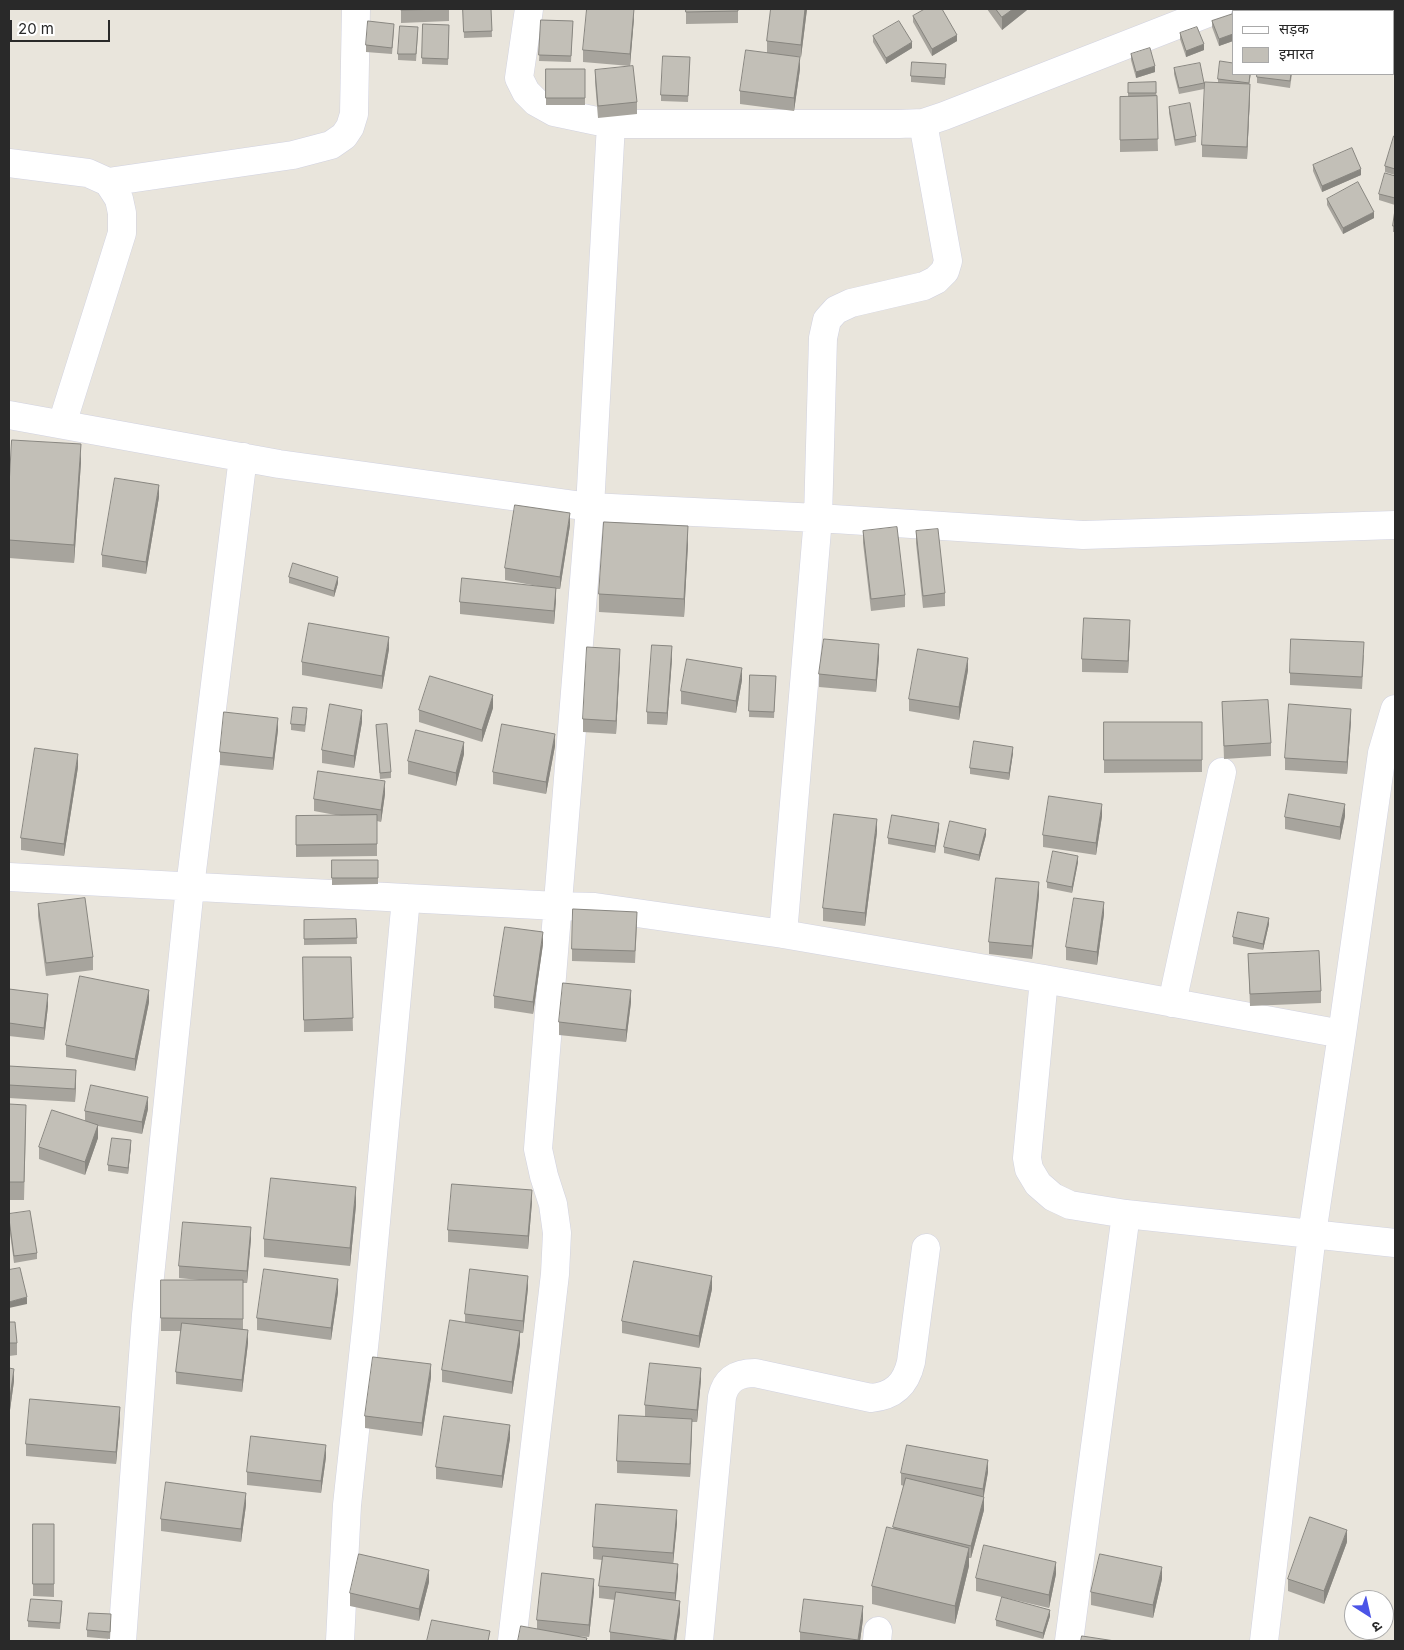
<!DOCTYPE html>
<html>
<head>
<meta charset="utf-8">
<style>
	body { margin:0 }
	#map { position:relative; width:1404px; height:1650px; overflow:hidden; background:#e9e5dc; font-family:Inter,"Noto Sans Devanagari",sans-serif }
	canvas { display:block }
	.frame { position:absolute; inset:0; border:10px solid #292929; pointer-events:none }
	.legend { position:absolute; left:1232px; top:10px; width:162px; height:65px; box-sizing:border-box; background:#fff; border:1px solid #a9a9a9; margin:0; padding:6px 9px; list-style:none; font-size:15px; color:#292929 }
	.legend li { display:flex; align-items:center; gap:10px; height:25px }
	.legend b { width:25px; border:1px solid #a9a9a9 }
	.north { position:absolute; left:1344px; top:1590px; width:50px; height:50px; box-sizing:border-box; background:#fff; border:1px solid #a9a9a9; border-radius:50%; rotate:145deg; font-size:14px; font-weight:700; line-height:20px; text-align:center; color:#292929 }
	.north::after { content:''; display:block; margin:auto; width:18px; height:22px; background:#4b54e7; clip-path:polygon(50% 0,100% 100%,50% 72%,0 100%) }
	.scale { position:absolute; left:10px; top:20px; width:100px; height:22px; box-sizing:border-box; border:2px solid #292929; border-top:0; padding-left:6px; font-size:15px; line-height:18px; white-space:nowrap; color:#292929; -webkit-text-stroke:4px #fff; paint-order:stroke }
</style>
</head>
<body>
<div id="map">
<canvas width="1404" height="1650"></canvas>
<div class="frame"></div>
<ul class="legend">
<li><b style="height:6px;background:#fff"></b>सड़क</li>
<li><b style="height:14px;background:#c2bfb7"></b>इमारत</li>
</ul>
<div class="north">उ</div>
<div class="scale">20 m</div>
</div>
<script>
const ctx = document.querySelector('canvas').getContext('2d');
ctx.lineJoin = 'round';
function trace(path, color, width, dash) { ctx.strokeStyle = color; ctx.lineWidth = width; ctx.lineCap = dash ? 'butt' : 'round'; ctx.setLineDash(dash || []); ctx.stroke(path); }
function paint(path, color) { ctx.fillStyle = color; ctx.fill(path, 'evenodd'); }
const street = new Path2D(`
	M529 9 519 78 526 92 536 102 554 112 611 124H899L923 123 944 116 1218 9
	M9 163 88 173 108 182 119 199 122 213V233L62 424
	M108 182 293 155 331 145 344 136 350 127 354 114 356 9
	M9 415 279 464 590 507 818 518 1083 535 1395 525
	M9 877 557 906 595 907 783 934 1044 979 1342 1034
	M783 934 818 518 823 338 827 320 836 310 851 303 924 286 936 280 945 271 948 261 923 123
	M1044 979 1027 1158 1029 1169 1038 1184 1053 1197 1070 1205 1126 1214 1395 1243
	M1172 1003 1222 772
	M122 1641 146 1315 190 887 243 457
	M340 1641 347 1505 367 1319 406 898
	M512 1641 555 1274 557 1233 553 1204 544 1176 538 1149 590 507 611 124
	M699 1641 722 1397C726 1379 738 1373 755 1373L871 1398C894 1396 906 1384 911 1362L926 1248
	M877 1641 878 1631
	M1069 1641 1126 1214
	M1264 1641 1312 1234 1342 1034 1382 753 1395 709`);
trace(street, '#d1d2e0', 29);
trace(street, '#fff', 28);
paint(new Path2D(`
	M401 9H449V21L401 23Z
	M463 9H491L492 37 464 38Z
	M686 9H738V23L686 24Z
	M771 9H807L801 57 792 56 800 69 794 111 740 104V91L767 53V41Z
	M987 9H1027V10L1002 30Z
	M1233 14V41L1219 46 1212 27V21Z
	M913 16 957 41 932 56 913 22Z
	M634 18 630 66 583 62V50Z
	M541 20 573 21 571 62 539 61Z
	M423 24 449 25 448 65 422 64Z
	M394 30 392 54 366 52V45Z
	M418 33 416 61 398 60V54Z
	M1180 33 1204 50 1186 57 1180 39Z
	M873 36 912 48 886 64 873 42Z
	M1131 54 1155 72 1136 78 1131 60Z
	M690 57 688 102 661 101V95Z
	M1174 68 1204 83V89L1179 94 1174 74Z
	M546 69H585V105H546Z
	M595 70 637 102V114L598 118 595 82Z
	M946 70 945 85 911 82V76Z
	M1233 74H1251L1249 84 1250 96 1247 159 1202 157V145L1218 82V79Z
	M1257 74H1292L1290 88 1257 83Z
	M1156 82 1158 151 1120 152V97H1128V83Z
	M1169 107 1196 136V142L1175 146 1169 113Z
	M1395 136V175L1385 172V166Z
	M1313 165 1361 175 1322 192 1313 171Z
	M1395 176V205L1379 200V194Z
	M1327 199 1374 218 1343 234 1327 205Z
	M1395 210V232H1393V226Z
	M81 462 74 563 9 558V486Z
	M159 497 146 574 102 567V555Z
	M570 525 560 589H556V600L554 624 460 614V602L543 587 505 580V568Z
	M863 531 905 595V607L871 611 863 543Z
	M916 531 945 593V606L923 608 916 543Z
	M688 544 684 617 599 612V594Z
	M289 577 338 583 334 597 289 583Z
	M1130 633 1128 673 1082 672V659Z
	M389 649 382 689 302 675V662Z
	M1364 655 1362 689 1290 685V673Z
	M879 657 876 692 819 687V674Z
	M672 659 667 725 647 724V712Z
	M620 661 616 734 583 732V719Z
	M968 670 959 720 909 711V699Z
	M750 675 776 676 774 718 749 717Z
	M742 680 736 713 681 704V691Z
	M1222 702 1271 743V756L1224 759Z
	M493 708 482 742 419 722V710Z
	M307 715 305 732 291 730V724Z
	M1351 721 1347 774 1285 770V758Z
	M362 722 354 768 322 763V750Z
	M1104 722H1202V772L1104 773Z
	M376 725 391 772V778L380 779Z
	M278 730 273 770 220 765V752Z
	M555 746 546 794 493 784V772Z
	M1013 753 1009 780 970 774V768Z
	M464 754 456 786 408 774V761Z
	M78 767 64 856 21 850V838Z
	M385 794 381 822 377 821V856L296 857V816H341L314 811V799Z
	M1102 816 1096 855 1043 847V835Z
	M1345 816 1340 840 1285 829V817Z
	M939 829 935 853 888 844V838Z
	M877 832 865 926 823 921V908Z
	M986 835 979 861 944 853V847Z
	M332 860H378V884L332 885Z
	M1078 862 1072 893 1047 888V882Z
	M1039 895 1032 959 989 954V942Z
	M38 904 93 957V970L46 976 38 916Z
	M1104 914 1097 965 1066 960V947Z
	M356 919 357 944 304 945V920Z
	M637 924 635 963 572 961V949Z
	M1269 924 1263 950 1233 944V937Z
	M543 944 533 1014 494 1008V996Z
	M1248 954 1321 991V1003L1250 1006Z
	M303 957H351L353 1031 304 1032Z
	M9 989 48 1006 44 1040 9 1036Z
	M149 1002 135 1071 66 1057V1045Z
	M631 1002 626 1042 559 1035V1022Z
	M9 1066 76 1083 75 1102 9 1098Z
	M9 1104 26 1123 24 1200H9Z
	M148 1109 142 1134 98 1126V1138L85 1175 39 1159V1147L85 1121V1111Z
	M131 1146 128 1174 108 1171V1165Z
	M532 1202 528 1249 448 1242V1230Z
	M356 1205 350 1266 264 1257V1239Z
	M9 1214 37 1253V1259L14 1263 9 1226Z
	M251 1239 247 1283H243V1330L248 1343 242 1392 176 1384V1372L181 1331H161V1280H199L179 1278V1266Z
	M528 1288 523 1333H520V1344L512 1394 442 1382V1370L465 1322V1314Z
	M712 1289 699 1348 622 1333V1321Z
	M338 1292 331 1340 257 1330V1318Z
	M9 1322 17 1343V1355L9 1356Z
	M9 1368 14 1381 10 1410 9 1409Z
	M431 1377 422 1436 365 1428V1416Z
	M701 1380 697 1422H692L690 1477 617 1473V1461L645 1416V1405Z
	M120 1419 116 1464 26 1456V1444Z
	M510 1438 502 1488 436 1479V1467Z
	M326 1457 321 1493 247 1485V1472Z
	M988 1472 983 1497 984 1510 971 1558H969V1566L955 1624 872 1604V1586L893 1529 904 1486 901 1485V1473Z
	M246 1505 241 1542 161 1531V1519Z
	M677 1523 673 1563 678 1576 675 1600 680 1613 676 1641H610V1632L615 1600 599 1598V1586L602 1560 593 1559V1547Z
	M33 1524H54V1597L33 1596Z
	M1347 1542 1324 1604 1288 1591V1579Z
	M1056 1574 1049 1608 976 1591V1578Z
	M1162 1579 1153 1618 1091 1605V1592Z
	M429 1582 419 1621 350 1606V1593Z
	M594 1591 589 1637 573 1636 587 1641 537 1629V1620Z
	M62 1608 60 1629 28 1627V1621Z
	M1050 1616 1043 1639 996 1626V1620Z
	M863 1619 860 1641H800V1632Z
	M111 1621 110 1639 87 1637V1630Z`), '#a7a49d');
paint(new Path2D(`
	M634 9V18L630 66V54Z
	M805 9H807L801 57V45Z
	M1013 9H1027V10L1002 30V17Z
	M1233 34V41L1219 46V39Z
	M957 35V41L932 56V49Z
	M912 42V48L886 64V58Z
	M1204 44V50L1186 57V51Z
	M800 57V69L794 111V98Z
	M1155 66V72L1136 78V72Z
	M1250 84V96L1247 159V147Z
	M1361 169V175L1322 192V186Z
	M1374 212V218L1343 234V228Z
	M81 444V462L74 563V545Z
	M159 485V497L146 574V562Z
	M570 513V525L560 589V577Z
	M688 526V544L684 617V599Z
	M338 577V583L334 597V591Z
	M556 588V600L554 624V611Z
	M1130 620V633L1128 673V661Z
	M389 637V649L382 689V676Z
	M879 644V657L876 692V680Z
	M672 646V659L667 725V713Z
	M620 649V661L616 734V721Z
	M968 658V670L959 720V707Z
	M742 668V680L736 713V701Z
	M493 695V708L482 742V730Z
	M1351 709V721L1347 774V762Z
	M362 710V722L354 768V756Z
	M278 718V730L273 770V758Z
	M555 734V746L546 794V782Z
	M464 742V754L456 786V773Z
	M1013 747V753L1009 780V773Z
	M78 754V767L64 856V844Z
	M385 781V794L381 822V810Z
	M1102 804V816L1096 855V843Z
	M1345 804V816L1340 840V827Z
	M877 819V832L865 926V913Z
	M939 823V829L935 853V846Z
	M986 829V835L979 861V855Z
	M1078 856V862L1072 893V887Z
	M1039 882V895L1032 959V946Z
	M1104 902V914L1097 965V952Z
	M1269 918V924L1263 950V944Z
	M543 932V944L533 1014V1002Z
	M149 990V1002L135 1071V1059Z
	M631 990V1002L626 1042V1030Z
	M48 994V1006L44 1040V1028Z
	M76 1070V1083L75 1102V1089Z
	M148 1097V1109L142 1134V1122Z
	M98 1125V1138L85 1175V1162Z
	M131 1140V1146L128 1174V1168Z
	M356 1187V1205L350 1266V1248Z
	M532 1190V1202L528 1249V1236Z
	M251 1227V1239L247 1283V1271Z
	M528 1276V1288L523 1333V1321Z
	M712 1276V1289L699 1348V1336Z
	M338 1279V1292L331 1340V1328Z
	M27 1297V1304L9 1308V1302Z
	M248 1330V1343L242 1392V1380Z
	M520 1331V1344L512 1394V1382Z
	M431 1364V1377L422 1436V1423Z
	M701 1368V1380L697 1422V1410Z
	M14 1369V1381L10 1410V1397Z
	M120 1407V1419L116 1464V1452Z
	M692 1419V1431L690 1477V1464Z
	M510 1425V1438L502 1488V1476Z
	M326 1445V1457L321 1493V1481Z
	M988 1460V1472L983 1501V1489Z
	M246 1493V1505L241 1542V1529Z
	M984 1497V1510L971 1558V1546Z
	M677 1510V1523L673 1565V1553Z
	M1347 1530V1542L1324 1604V1591Z
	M969 1548V1566L955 1624V1606Z
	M1056 1562V1574L1049 1608V1595Z
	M678 1564V1576L675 1606V1593Z
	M1162 1567V1579L1153 1618V1605Z
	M429 1570V1582L419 1621V1609Z
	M594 1579V1591L589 1637V1625Z
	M680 1601V1613L676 1641H674Z
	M863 1606V1619L860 1641H858Z
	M1050 1610V1616L1043 1639V1633Z`), '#888680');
const building = new Path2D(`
	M401 9H449L401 10Z
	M463 9H491L492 31 464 32Z
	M587 9H634L630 54 583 50Z
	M686 9H738V11L686 12Z
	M771 9H805L801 45 767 41Z
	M925 9H942L957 35 932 49 913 16Z
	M996 9H1013L1002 17Z
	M1247 9H1251L1252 11H1240Z
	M1233 14V34L1219 39 1212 21Z
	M541 20 573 21 571 56 539 55Z
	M368 21 394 24 392 48 366 45Z
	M899 21 912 42 886 58 873 36Z
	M423 24 449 25 448 59 422 58Z
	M400 26 418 27 416 54H398Z
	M1197 27 1204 44 1186 51 1180 33Z
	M1150 48 1155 66 1136 72 1131 54Z
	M746 50 800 57 794 98 740 91Z
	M663 56 690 57 688 96 661 95Z
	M1220 61 1233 63V74H1250L1249 83 1218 79Z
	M912 62 946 64 945 78 911 76Z
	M1200 63 1204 83 1179 88 1174 68Z
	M633 66 637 102 598 106 595 70Z
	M546 69H585V98H546Z
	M1257 74H1291L1290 81 1257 77Z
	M1156 82V93H1128V83Z
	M1205 82 1250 84 1247 147 1202 145Z
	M1157 96 1158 139 1120 140V97Z
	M1190 103 1196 136 1175 140 1169 107Z
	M1394 136H1395V169L1385 166Z
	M1352 148 1361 169 1322 186 1313 165Z
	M1385 173 1395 176V198L1379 194Z
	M1358 182 1374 212 1343 228 1327 199Z
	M1395 210V226H1393Z
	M12 440 81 444 74 545 9 540V486Z
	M115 478 159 485 146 562 102 555Z
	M515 505 570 513 560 577 505 568Z
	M604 522 688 526 684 599 599 594Z
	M897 527 905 595 871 599 863 531Z
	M938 529 945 593 923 596 916 531Z
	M293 563 338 577 334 591 289 577Z
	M462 578 556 588 554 611 460 602Z
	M1084 618 1130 620 1128 661 1082 659Z
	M309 623 389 637 382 676 302 662Z
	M824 639 879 644 876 680 819 674Z
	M1291 639 1364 642 1362 677 1290 673Z
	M652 645 672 646 667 713 647 712Z
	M587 647 620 649 616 721 583 719Z
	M918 649 968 658 959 707 909 699Z
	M687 659 742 668 736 701 681 691Z
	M750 675 776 676 774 712 749 711Z
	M430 676 493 695 482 730 419 710Z
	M1268 700 1271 743 1224 746 1222 702Z
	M330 704 362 710 354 756 322 750Z
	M1289 704 1351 709 1347 762 1285 758Z
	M293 707 307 708 305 725 291 724Z
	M224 712 278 718 273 758 220 752Z
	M1104 722H1202V760H1104Z
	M387 724 391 772 380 773 376 725Z
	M502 724 555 734 546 782 493 772Z
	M416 730 464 742 456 773 408 761Z
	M974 741 1013 747 1009 773 970 768Z
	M35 748 78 754 64 844 21 838Z
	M318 771 385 781 381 810 314 799Z
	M1289 794 1345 804 1340 827 1285 817Z
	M1049 796 1102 804 1096 843 1043 835Z
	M834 814 877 819 865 913 823 908Z
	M377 815V844L296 845V816Z
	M892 815 939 823 935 846 888 838Z
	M950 821 986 829 979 855 944 847Z
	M1053 851 1078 856 1072 887 1047 882Z
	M332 860H378V878H332Z
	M996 878 1039 882 1032 946 989 942Z
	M85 898 93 957 46 963 38 904Z
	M1074 898 1104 902 1097 952 1066 947Z
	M573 909 637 912 635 951 572 949Z
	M1238 912 1269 918 1263 944 1233 937Z
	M356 919 357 938 304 939V920Z
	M505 927 543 932 533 1002 494 996Z
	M1319 951 1321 991 1250 994 1248 954Z
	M303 957H351L353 1018 304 1020Z
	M80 976 149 990 135 1059 66 1045Z
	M563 983 631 990 626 1030 559 1022Z
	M9 989 48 994 44 1028 9 1023Z
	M9 1066 76 1070 75 1089 9 1085Z
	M91 1085 148 1097 142 1122 85 1111Z
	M9 1104 26 1105 24 1182H9Z
	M52 1110 98 1125 85 1162 39 1147Z
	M112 1138 131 1140 128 1168 108 1165Z
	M271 1178 356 1187 350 1248 264 1239Z
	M452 1184 532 1190 528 1236 448 1230Z
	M30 1211 37 1253 14 1256 9 1219V1214Z
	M183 1222 251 1227 247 1271 179 1266Z
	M634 1261 712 1276 699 1336 622 1321Z
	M20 1268 27 1297 9 1302V1270Z
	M264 1269 338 1279 331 1328 257 1318Z
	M470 1269 528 1276 523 1321 465 1314Z
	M161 1280H243V1319L161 1318Z
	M450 1320 520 1331 512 1382 442 1370Z
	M9 1322H15L17 1343H9Z
	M182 1323 248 1330 242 1380 176 1372Z
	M373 1357 431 1364 422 1423 365 1416Z
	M650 1363 701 1368 697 1410 645 1405Z
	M9 1368 14 1369 10 1397H9Z
	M30 1399 120 1407 116 1452 26 1444Z
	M619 1415 692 1419 690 1464 617 1461Z
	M444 1416 510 1425 502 1476 436 1467Z
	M251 1436 326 1445 321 1481 247 1472Z
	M907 1445 988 1460 983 1489 901 1473Z
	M906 1478 984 1497 971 1546 893 1527Z
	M166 1482 246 1493 241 1529 161 1519Z
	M596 1504 677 1510 673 1553 593 1547Z
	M1310 1517 1347 1530 1324 1591 1288 1579Z
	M33 1524H54V1584H33Z
	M887 1527 969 1548 955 1606 872 1586Z
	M984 1545 1056 1562 1049 1595 976 1578Z
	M359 1554 429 1570 419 1609 350 1593Z
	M1100 1554 1162 1567 1153 1605 1091 1592Z
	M603 1556 678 1564 675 1593 599 1586Z
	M542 1573 594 1579 589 1625 537 1620Z
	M616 1592 680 1601 674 1641 610 1632Z
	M1002 1597 1050 1610 1043 1633 996 1620Z
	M31 1599 62 1601 60 1623 28 1621Z
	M804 1599 863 1606 858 1640 800 1632Z
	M89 1613 111 1614 110 1632 87 1630Z
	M432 1620 490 1631 488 1641H427Z
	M521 1626 587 1638 586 1641H518Z
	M1082 1636 1115 1641H1081Z`);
paint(building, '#c2bfb7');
trace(building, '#888680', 1);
</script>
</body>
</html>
